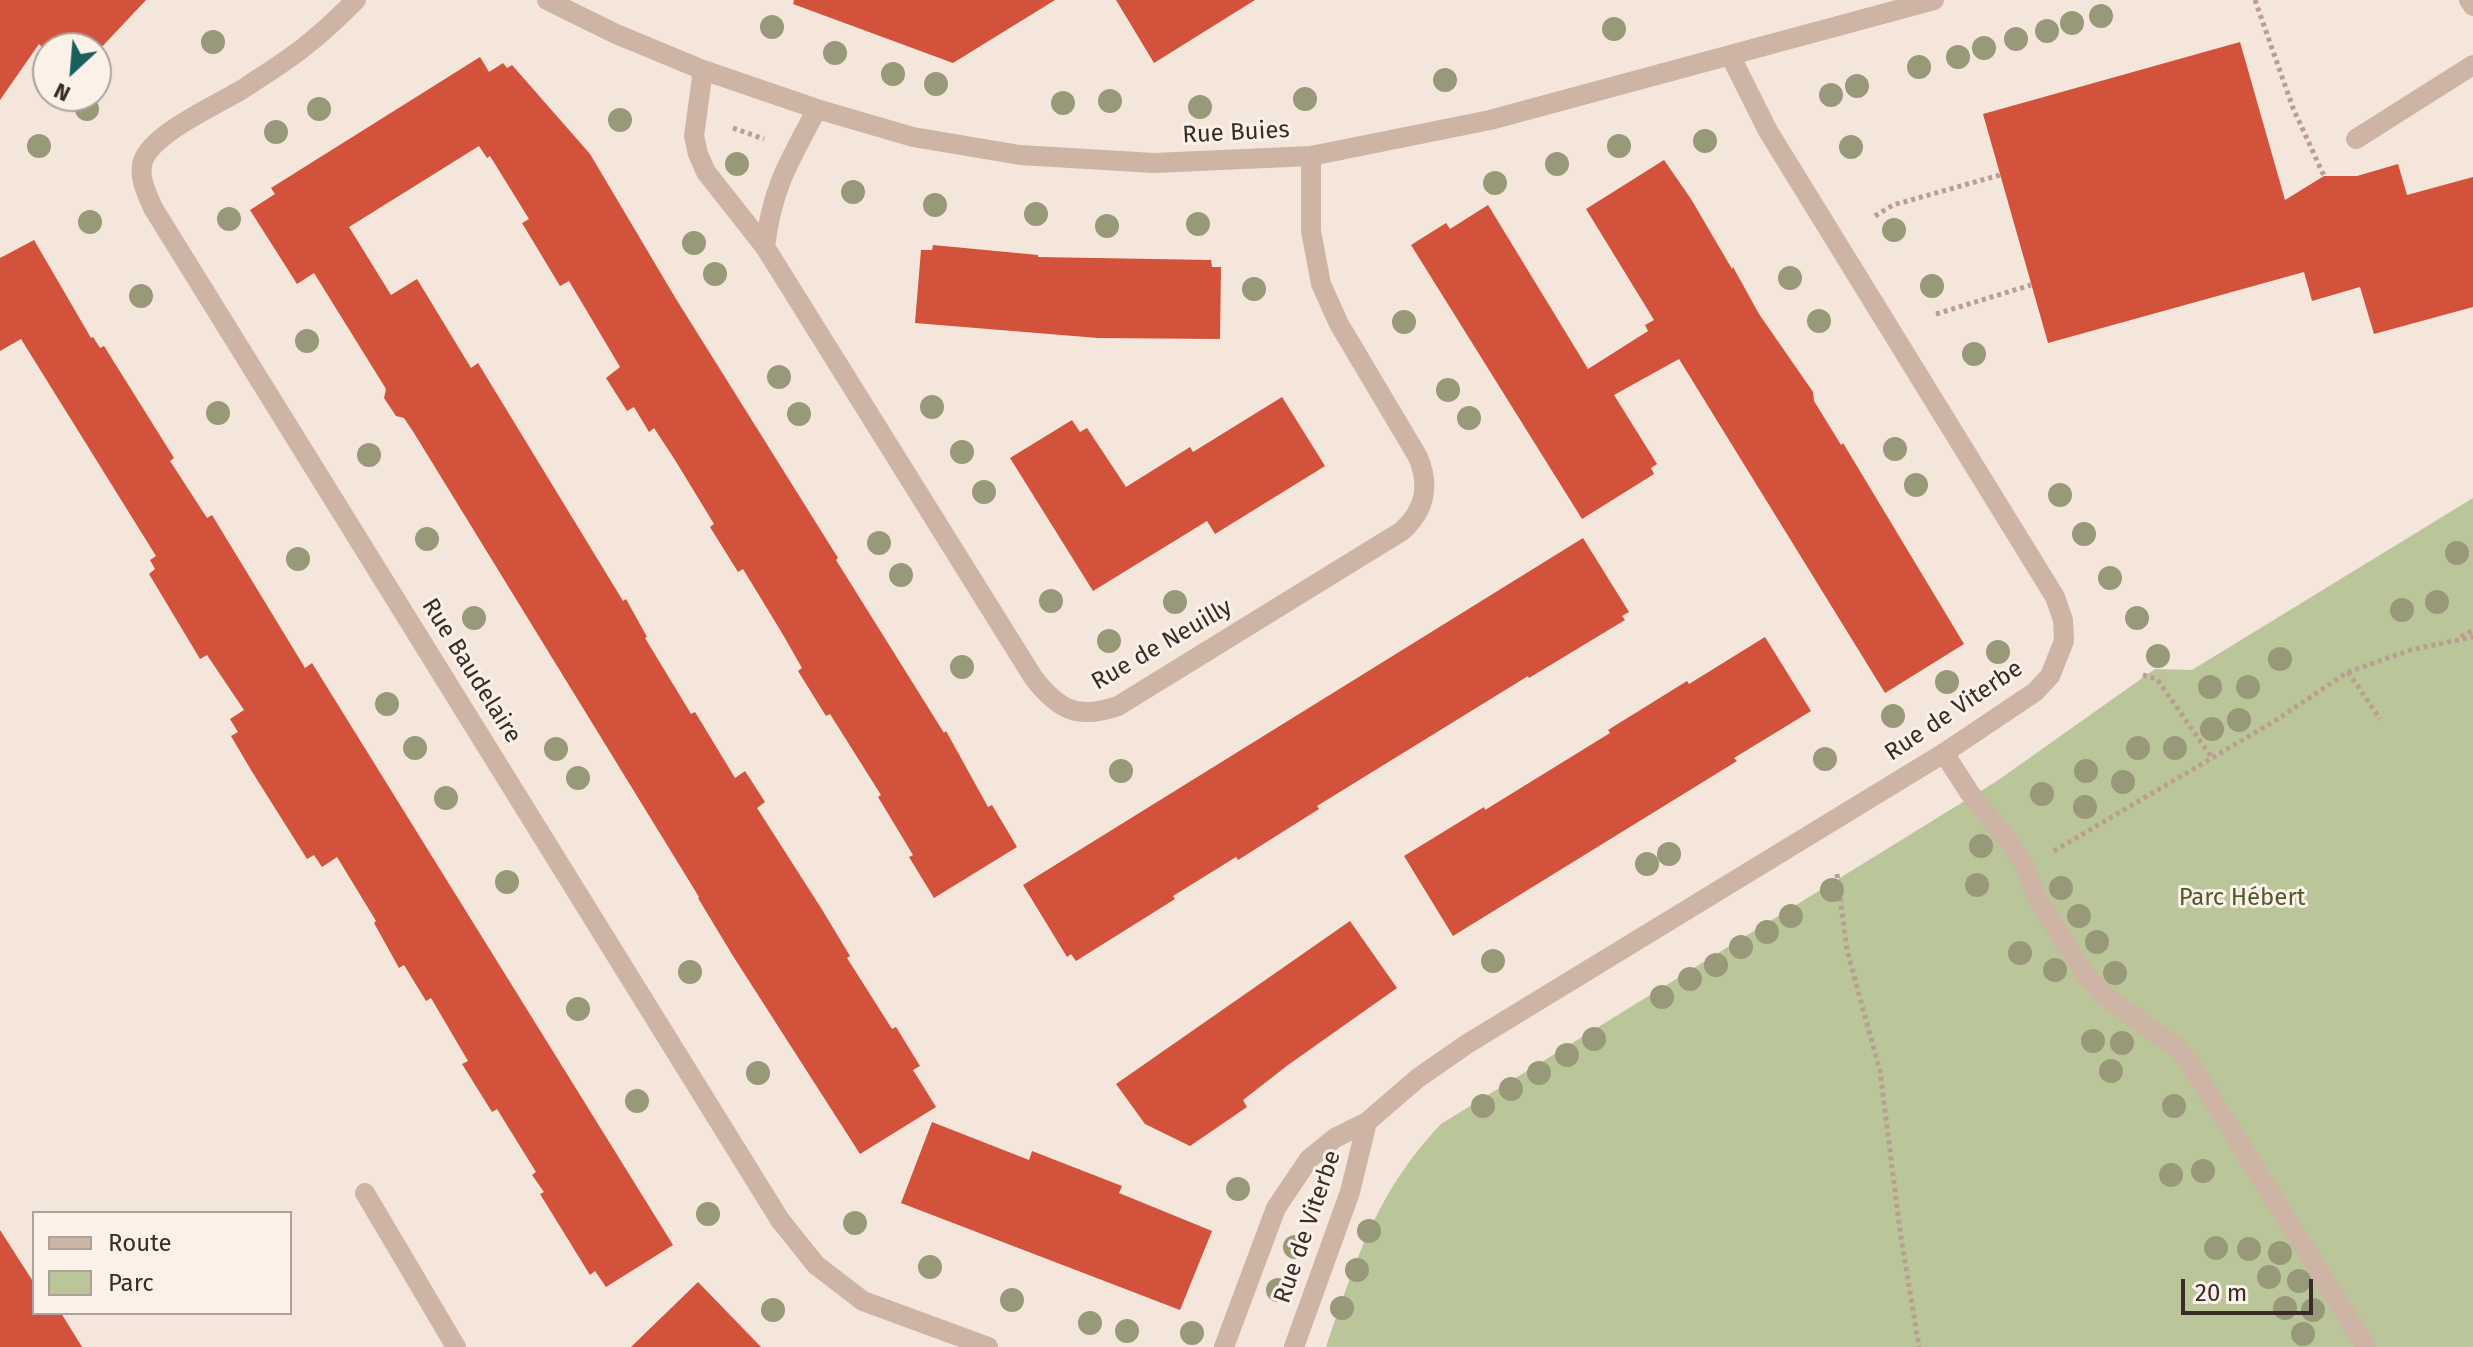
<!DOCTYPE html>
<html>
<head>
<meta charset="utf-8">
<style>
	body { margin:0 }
	#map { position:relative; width:2473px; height:1347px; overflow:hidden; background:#f4e6db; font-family:"Fira Sans",sans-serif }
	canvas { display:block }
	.legend { position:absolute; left:32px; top:1211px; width:260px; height:104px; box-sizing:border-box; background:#fbf1e8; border:2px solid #ada29b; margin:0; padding:10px 14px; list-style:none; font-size:24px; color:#392b27 }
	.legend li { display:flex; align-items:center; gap:16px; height:40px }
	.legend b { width:40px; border:2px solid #ada29b }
	.north { position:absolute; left:32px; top:32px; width:80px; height:80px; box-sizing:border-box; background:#fbf1e8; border:2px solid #ada29b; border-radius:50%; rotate:206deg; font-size:22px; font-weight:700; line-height:32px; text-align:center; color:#392b27 }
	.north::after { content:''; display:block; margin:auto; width:28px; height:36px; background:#185f5d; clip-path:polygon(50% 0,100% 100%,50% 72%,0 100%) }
	.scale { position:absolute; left:2181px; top:1279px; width:132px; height:36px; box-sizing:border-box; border:4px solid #392b27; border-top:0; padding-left:10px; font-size:24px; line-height:28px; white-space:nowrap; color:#392b27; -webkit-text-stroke:6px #fbf1e8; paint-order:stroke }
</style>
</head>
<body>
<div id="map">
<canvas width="2473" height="1347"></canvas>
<ul class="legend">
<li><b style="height:10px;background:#ceb4a5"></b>Route</li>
<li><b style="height:22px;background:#bac599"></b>Parc</li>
</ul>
<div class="north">N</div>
<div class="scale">20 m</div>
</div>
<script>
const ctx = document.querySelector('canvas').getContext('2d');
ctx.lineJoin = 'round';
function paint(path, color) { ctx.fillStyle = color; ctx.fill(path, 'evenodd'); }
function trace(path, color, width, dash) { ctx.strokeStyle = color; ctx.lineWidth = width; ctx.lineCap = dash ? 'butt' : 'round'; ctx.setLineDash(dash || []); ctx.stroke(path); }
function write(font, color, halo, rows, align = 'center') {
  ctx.font = font + ' "Fira Sans",sans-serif'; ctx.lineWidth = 6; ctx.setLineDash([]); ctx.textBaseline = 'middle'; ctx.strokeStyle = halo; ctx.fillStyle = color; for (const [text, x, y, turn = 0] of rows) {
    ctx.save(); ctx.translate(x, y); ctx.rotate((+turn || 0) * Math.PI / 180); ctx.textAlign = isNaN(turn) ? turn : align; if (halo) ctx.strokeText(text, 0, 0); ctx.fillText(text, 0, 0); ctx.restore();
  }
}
paint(new Path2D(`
	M2473 498V1347H1326C1357 1259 1375 1194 1441 1124L1997 781 2155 669 2192 670Z`), '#bac599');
paint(new Path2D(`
	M0 0H146L96 53V48H48V53L39 44 0 100Z
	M794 0H1055L953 63 793 4Z
	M1116 0H1255L1154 63Z
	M2240 42 2285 200 2324 176H2357L2398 164 2407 195 2473 177V307L2374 334 2360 287 2312 301 2304 272 2048 343 1983 114Z
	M480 57 489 72 503 63 507 68 512 65 590 154 676 299 838 558 836 560 944 733 946 731 988 807 992 805 1017 847 934 898 909 857 913 855 878 797 881 795 830 714 826 716 798 671 802 668 782 633 743 569 738 572 710 527 714 524 675 460 654 428 649 432 634 407 627 411 606 378 620 367 569 281 560 286 522 223 529 219 490 156 487 158 479 146 349 227 391 295 417 279 471 368 478 363 623 601 626 599 647 637 645 638 691 714 695 712 735 778 745 771 765 802 757 808 821 908 850 956 847 958 892 1029 896 1027 920 1066 913 1070 936 1107 860 1154 733 956 698 898 699 897 414 433 404 418 396 416 384 398 386 389 314 273 297 284 250 210 275 194 271 188Z
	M1664 160 1691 199 1732 269 1733 267 1759 314 1813 392 1814 401 1841 445 1843 443 1964 644 1885 693 1679 359 1614 395 1657 464 1651 468 1654 474 1582 519 1411 245 1446 223 1450 229 1488 205 1588 369 1648 331 1645 325 1654 320 1586 209Z
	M34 240 91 338 93 337 100 348 104 346 174 458 170 461 207 518 212 515 305 668 312 663 673 1245 606 1287 595 1271 590 1275 540 1194 544 1192 532 1175 536 1172 497 1109 492 1112 462 1064 468 1061 431 998 426 1001 404 965 399 968 374 923 376 921 337 857 322 867 314 855 307 859 251 770 231 736 238 732 230 719 244 710 207 655 200 659 149 574 155 569 150 560 156 556 21 339 0 351V258Z
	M933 245 1038 255V257L1211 260 1212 267H1221L1220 339 1098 338 915 323 921 250H932Z
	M1282 397 1325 466 1215 534 1207 521 1093 591 1010 458 1072 420 1080 432 1087 428 1126 487 1190 447 1193 452Z
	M1583 538 1629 612 1622 616 1625 620 1529 678 1528 676 1317 806 1319 809 1238 860 1236 857 1173 896 1175 899 1076 961 1071 954 1067 957 1023 885Z
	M1765 637 1811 711 1734 758 1737 761 1453 936 1404 856 1484 807 1485 810 1610 733 1608 730 1687 681 1689 684Z
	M1350 921 1397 988 1288 1065 1243 1100 1247 1107 1190 1146 1145 1124 1116 1084Z
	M932 1122 1029 1160 1032 1151 1122 1186 1119 1193 1212 1231 1180 1310 901 1203Z
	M0 1230 34 1283V1313H61L82 1347H0Z
	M698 1282 761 1347H631Z`), '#d2523b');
trace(new Path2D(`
	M2255 0 2293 108 2324 176
	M733 128 764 139
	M1875 216 1893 205 2000 175
	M1936 314 2031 285
	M2461 637 2473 630
	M2348 672 2380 719
	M2143 675 2157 679 2212 758
	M2054 851 2273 722 2348 672 2410 650 2473 637
	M1837 874 1847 950 1880 1071 1900 1231 1919 1347`), '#ba9e8f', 5, [4, 4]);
trace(new Path2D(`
	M2469 0 2473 6
	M2356 139 2473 65
	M1944 753 1969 792 2006 838 2025 866 2035 895 2084 973 2103 995 2177 1048 2189 1062 2366 1347
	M365 1193 456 1347`), '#ceb4a5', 20);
trace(new Path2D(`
	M356 0C336 20 315 40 292 56 277 67 261 77 246 87 220 104 153 132 143 161 138 177 147 194 153 208L780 1220 816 1265 863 1301 988 1347
	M547 0 616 34 703 70 817 109 913 137 1020 155 1154 163 1311 156 1490 120 1934 0
	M703 70 694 136 698 154 706 172 765 247 1033 677C1058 710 1078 720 1118 706L1402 531C1425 510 1430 486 1418 457L1339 324 1321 284 1311 231V156
	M765 247C772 187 790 160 817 109
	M1224 1347 1276 1208 1309 1159 1335 1138 1367 1122 1418 1078 1467 1044 1944 753 2035 692 2050 676 2064 641 2063 620 2055 597 1768 131 1731 57
	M1294 1347 1350 1192 1367 1122`), '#ceb4a5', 20);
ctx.fillStyle = '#989979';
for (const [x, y] of [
	[2101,16],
	[2072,23],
	[772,27],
	[1614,29],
	[2047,31],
	[2016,39],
	[213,42],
	[1984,48],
	[835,53],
	[1958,57],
	[1919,67],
	[893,74],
	[1445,80],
	[936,84],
	[1857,86],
	[1831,95],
	[1305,99],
	[1110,101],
	[1063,103],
	[1200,107],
	[87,109],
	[319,109],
	[620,120],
	[276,132],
	[1705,141],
	[39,146],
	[1619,146],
	[1851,147],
	[737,164],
	[1557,164],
	[1495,183],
	[853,192],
	[935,205],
	[1036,214],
	[229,219],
	[90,222],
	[1198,224],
	[1107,226],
	[1894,230],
	[694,243],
	[715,274],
	[1790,278],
	[1932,286],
	[1254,289],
	[141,296],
	[1819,321],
	[1404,322],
	[307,341],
	[1974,354],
	[779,377],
	[1448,390],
	[932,407],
	[218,413],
	[799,414],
	[1469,418],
	[1895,449],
	[962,452],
	[369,455],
	[1916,485],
	[984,492],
	[2060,495],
	[2084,534],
	[427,539],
	[879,543],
	[2457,553],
	[298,559],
	[901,575],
	[2110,578],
	[1051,601],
	[1175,602],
	[2437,602],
	[2402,610],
	[474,618],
	[2137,618],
	[1109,641],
	[1998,652],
	[2158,656],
	[2280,659],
	[962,667],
	[1947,682],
	[2210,687],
	[2248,687],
	[387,704],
	[1893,716],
	[2239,720],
	[2212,729],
	[415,748],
	[2138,748],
	[2175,748],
	[556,749],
	[1825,759],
	[1121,771],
	[2086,771],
	[578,778],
	[2123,782],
	[2042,794],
	[446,798],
	[2085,807],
	[1981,846],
	[1669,854],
	[1647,864],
	[507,882],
	[1977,885],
	[2061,888],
	[1832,890],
	[1791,916],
	[2079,916],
	[1767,932],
	[2097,942],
	[1741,947],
	[2020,953],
	[1493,961],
	[1716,965],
	[2055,970],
	[690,972],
	[2115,973],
	[1690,979],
	[1662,997],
	[578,1009],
	[1594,1039],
	[2093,1041],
	[2122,1043],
	[1567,1055],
	[2111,1071],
	[758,1073],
	[1539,1073],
	[1511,1089],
	[637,1101],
	[1483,1106],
	[2174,1106],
	[2203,1171],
	[2171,1175],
	[1238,1189],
	[708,1214],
	[855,1223],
	[1369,1231],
	[1295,1247],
	[2216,1248],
	[2249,1249],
	[2280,1253],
	[930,1267],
	[1357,1270],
	[2269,1277],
	[2299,1281],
	[1278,1290],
	[1012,1300],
	[1342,1308],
	[2285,1308],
	[773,1310],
	[2313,1310],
	[1090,1323],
	[1127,1331],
	[1192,1333],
	[2303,1334]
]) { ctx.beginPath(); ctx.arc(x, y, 12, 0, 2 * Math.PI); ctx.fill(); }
write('24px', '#392b27', '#fbf1e8', [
	["Rue Buies",1236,133,-3],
	["Rue de Neuilly",1162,645,-30],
	["Rue Baudelaire",471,671,58],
	["Rue de Viterbe",1954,711,-34],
	["Rue de Viterbe",1308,1227,-71]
]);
write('24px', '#4c5a28', '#fbf1e8', [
	["Parc Hébert",2242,898]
]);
</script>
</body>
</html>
